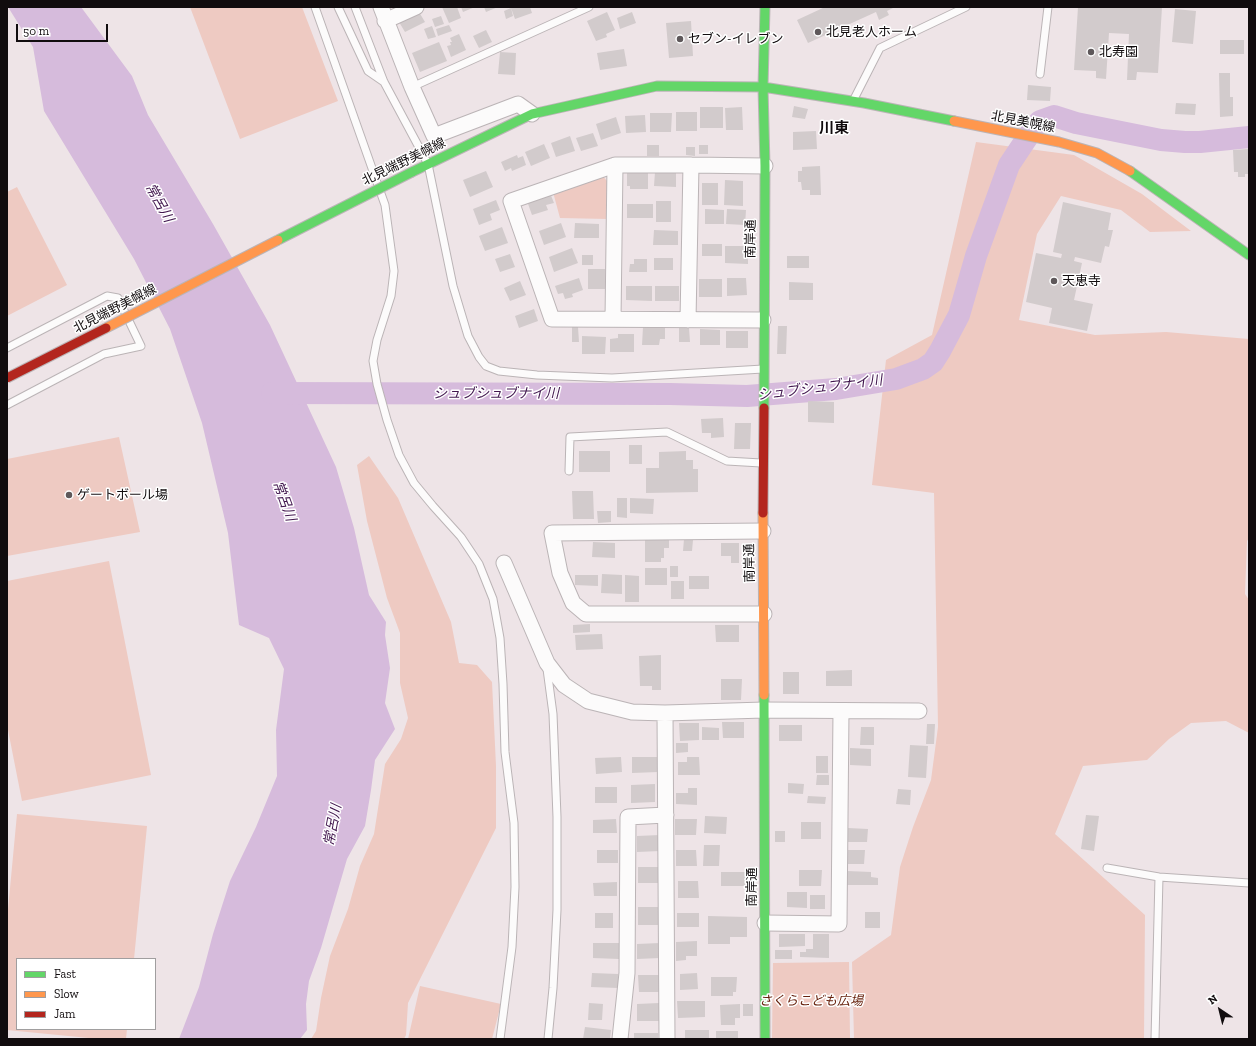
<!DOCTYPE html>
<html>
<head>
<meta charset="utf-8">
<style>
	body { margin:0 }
	#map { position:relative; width:1256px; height:1046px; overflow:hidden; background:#eee4e7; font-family:"Zilla Slab",serif }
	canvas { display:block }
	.frame { position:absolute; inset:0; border:8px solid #110c0e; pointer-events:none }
	.legend { position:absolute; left:16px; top:958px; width:140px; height:72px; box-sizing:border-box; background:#fff; border:1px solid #a09e9f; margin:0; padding:5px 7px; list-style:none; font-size:12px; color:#110c0e }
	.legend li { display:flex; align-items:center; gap:8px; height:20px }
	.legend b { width:20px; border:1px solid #a09e9f }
	.north { position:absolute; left:1200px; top:990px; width:40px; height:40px; -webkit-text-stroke:3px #fff; paint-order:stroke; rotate:325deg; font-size:11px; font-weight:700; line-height:16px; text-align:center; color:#110c0e }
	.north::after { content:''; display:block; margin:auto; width:14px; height:18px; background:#110c0e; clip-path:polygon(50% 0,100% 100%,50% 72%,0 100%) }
	.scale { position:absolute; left:16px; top:24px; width:92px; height:18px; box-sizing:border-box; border:2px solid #110c0e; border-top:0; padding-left:5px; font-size:12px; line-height:14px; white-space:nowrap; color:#110c0e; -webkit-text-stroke:3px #fff; paint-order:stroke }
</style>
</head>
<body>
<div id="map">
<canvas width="1256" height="1046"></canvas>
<div class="frame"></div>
<ul class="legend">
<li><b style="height:5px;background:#63d668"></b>Fast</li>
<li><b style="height:5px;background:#ff974d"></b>Slow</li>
<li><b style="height:5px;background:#b3261e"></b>Jam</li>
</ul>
<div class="north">N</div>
<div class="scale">50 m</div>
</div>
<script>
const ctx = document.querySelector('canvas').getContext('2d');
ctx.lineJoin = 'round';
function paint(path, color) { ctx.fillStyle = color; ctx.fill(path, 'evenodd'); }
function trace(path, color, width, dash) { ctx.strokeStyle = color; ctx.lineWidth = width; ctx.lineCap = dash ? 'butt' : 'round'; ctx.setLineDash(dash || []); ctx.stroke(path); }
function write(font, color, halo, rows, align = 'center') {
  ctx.font = font + ' "Zilla Slab","Noto Sans JP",serif'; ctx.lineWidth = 3; ctx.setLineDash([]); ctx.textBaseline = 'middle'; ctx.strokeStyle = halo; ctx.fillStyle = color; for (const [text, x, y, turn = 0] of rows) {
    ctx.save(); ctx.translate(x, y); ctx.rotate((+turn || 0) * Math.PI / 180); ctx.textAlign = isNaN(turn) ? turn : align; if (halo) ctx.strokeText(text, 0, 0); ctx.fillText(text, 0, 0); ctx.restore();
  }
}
paint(new Path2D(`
	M190 7H302L338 101 240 139Z
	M976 142 1074 155 1142 194 1191 231 1150 232 1121 210 1061 196 1037 234 1019 320 1095 335 1166 332 1249 339V538L1247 541 1245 594 1249 600V733L1226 721 1191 723 1169 739 1147 760 1083 766 1055 834 1145 915 1144 1039H854L852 962 891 935 900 867 913 827 931 780 938 727 934 493 872 485 886 360 932 335Z
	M601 174 607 181 608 219 560 218 553 192Z
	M17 187 67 285 7 316V192Z
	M119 437 140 532 7 556V459Z
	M369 456 398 498 451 622 459 663 477 665 492 682 496 766V828L408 1003 406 1035 404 1039H311L316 1031 321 998 330 956 348 909 360 866 374 834 385 764 401 739 408 718 400 683V633L387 598 367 521 357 465Z
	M109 561 151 775 22 801 7 725V581Z
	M17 814 147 826 134 959H17V1029H127L126 1039H99L7 1030V920Z
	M849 962 850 1039H772L773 963Z
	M420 986 501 1004 492 1039H408Z`), '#eecac2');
paint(new Path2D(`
	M8 7H81L132 76 148 115 213 224 270 325 336 467 354 528 369 595 386 622 385 635 390 668 385 703 395 729 375 760 371 790 365 826 347 859 321 948 309 981 306 1004 307 1030 300 1039H179L199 987 213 934 230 881 256 827 277 776 276 730 284 669 269 638 239 625 228 533 202 423 170 329 134 259 44 111 33 47Z`), '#d6bbdc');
trace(new Path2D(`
	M272 393 670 394 747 396 836 389 896 379 923 369 933 362 940 351 959 315 976 256 1009 165 1033 129 1040 121 1054 116 1076 123 1161 140 1185 142H1200L1249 137`), '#d6bbdc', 22);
paint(new Path2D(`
	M442 7H457L461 18 449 23Z
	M461 7H475L463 12Z
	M484 7H498L486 12Z
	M513 7H530L532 13 515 19 511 8Z
	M825 7H895L887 11 889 15 879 20 876 12 808 43 797 20Z
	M1078 7H1162L1158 73 1137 72 1136 80H1127L1129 34 1109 33 1106 79 1096 78V71L1074 70Z
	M511 8 513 16 506 19 504 11Z
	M1175 9 1196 11 1193 44 1172 42Z
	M419 12 425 22 405 32 399 22Z
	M607 12 615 30 606 34 607 37 596 41 587 21Z
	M632 12 636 23 620 29 617 18Z
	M441 16 444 24 435 27 432 19Z
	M691 21 693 56 669 58 666 23Z
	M449 25 452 31 438 36 436 29Z
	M432 26 436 37 428 39 424 29Z
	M486 30 492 42 479 48 473 36Z
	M459 34 466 50 451 57 447 46 451 45 450 42H452L450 38Z
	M1220 40H1244V54H1220Z
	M439 42 447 61 420 72 412 53Z
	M624 49 627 66 600 70 597 53Z
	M500 52 516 53 515 75 498 74Z
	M1219 73H1230V97H1233V116L1220 117Z
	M1028 85 1051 87 1050 101 1027 100Z
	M1176 103 1196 104 1195 115 1175 114Z
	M794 106 808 109 805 119 792 117Z
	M700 107H723V128H700Z
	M742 107 743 130H726L725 108Z
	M676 112H697V131H676Z
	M650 113H672L671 132H650Z
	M645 115 646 132 626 133 625 116Z
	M616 117 621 133 601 140 596 124Z
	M816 131 817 149 793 150V132Z
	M593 133 598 146 581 151 576 138Z
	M570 136 575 151 556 157 551 143Z
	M544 144 550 158 531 166 525 152Z
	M647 145H659V156H647Z
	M699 145H708V154H699Z
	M686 147H695V156L686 155Z
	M1249 149V174H1245V177H1238V172H1234L1233 150Z
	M517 155 518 158 523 156 526 165 512 171 511 168 505 171 501 162Z
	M820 166 821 195H810V190H802L801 182H798V171H802V167Z
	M486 171 493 187 470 197 463 180Z
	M627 172H648V189H630V186H627Z
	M655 172H676V187L654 186Z
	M725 180 743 181V206L724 205Z
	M702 183H718V205H702Z
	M550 193 554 203 546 205 548 210 532 215 527 201Z
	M496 200 500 210 490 214 492 220 479 225 473 209Z
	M656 201H671V222H656Z
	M1063 202 1111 213 1108 230H1113L1109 247 1105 246 1101 263 1075 257 1074 261 1082 263 1074 300 1093 304 1087 331 1049 323 1052 308 1026 302 1036 253 1061 258 1062 254 1053 252Z
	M627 204H653V218H627Z
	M705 209 724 210V224H705Z
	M727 209 746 210 745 225 726 224Z
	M561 223 566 237 544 245 539 231Z
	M575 223 599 224V238H574Z
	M502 227 508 243 485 251 479 236Z
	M654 230 678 231V245H653Z
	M702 244H722V256H702Z
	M725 246H748V264L725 263Z
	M572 248 578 263 554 272 549 257Z
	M510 254 515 267 500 272 495 259Z
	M582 255H593V265H582Z
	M787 256H809V268H787Z
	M654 258H673V270H654Z
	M634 259H647V272H629L630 264H634Z
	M588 269H605V289H588Z
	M579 278 583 290 572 294 573 297 565 299 563 293 558 294 555 286Z
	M727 278H746L747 295 727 296Z
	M699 279H722V297H699Z
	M520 281 526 295 510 301 504 288Z
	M789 282 813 283V300H789Z
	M626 286H652V301L626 300Z
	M655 286H679V301H655Z
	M534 309 538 321 519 328 515 316Z
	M778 326H787L786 354H777Z
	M572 327H578L579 342H572Z
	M643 327 665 328V339H660L659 345H642Z
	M679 328H689L690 342H679Z
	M700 329 720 330V345H700Z
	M726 331H748V348H726Z
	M618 334H634V352H610V339L618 338Z
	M582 336 606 337 605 354H582Z
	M808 401 834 402V423L808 422Z
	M723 418 724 437 711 438V433H702L701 419Z
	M735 423H751L750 449H734Z
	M629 445H642V464H629Z
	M579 451H610V472H579Z
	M686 451V460H693V469H698V492L646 493V468H659V452Z
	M572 491H593L594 519H573Z
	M617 498H627V518L617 517Z
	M630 498 654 499 653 514 630 513Z
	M597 511H611V522L598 523Z
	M684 539 693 540 692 551H683Z
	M645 540H669V548H664V558H661V562H645Z
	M593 542 615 543V558L592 557Z
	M721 543H739V563H731V556H721Z
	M670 566H678V577H670Z
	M645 568H667V585H645Z
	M602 574 622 575V594L601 593Z
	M575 575H598V586L575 585Z
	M625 575 639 576V602H625Z
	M689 576H709V589H689Z
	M671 581H684V599H671Z
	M590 624V632L573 633V625Z
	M715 625H739V642H716Z
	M602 634 603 649 576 650 575 635Z
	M661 655V690H652V686H640L639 656Z
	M852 670V686H826V671Z
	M783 672H799V694H783Z
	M721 679H742L741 700H721Z
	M722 722H744V738H723Z
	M679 723H699V740L680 741Z
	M927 724H935L934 744H926Z
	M779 725H802V741H779Z
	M702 727 719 728V740H702Z
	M861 727H874V745H860Z
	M676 743H688V752L676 753Z
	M910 745 928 746 926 778 908 777Z
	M850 748 871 749V766L850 765Z
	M816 756H828V773H816Z
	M621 757 622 772 596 774 595 758Z
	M632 757H657L658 772 632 773Z
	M687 757H699L700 775H678V762H687Z
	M817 775H829V785H816Z
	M788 783 804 784 803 794 788 793Z
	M655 784V802L631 803V785Z
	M595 787H617V803H595Z
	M688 788H697V805L676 804V793H688Z
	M898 789 911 790 910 805 896 804Z
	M808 796 826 797 825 804 807 803Z
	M1086 815 1099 816 1094 851 1081 849Z
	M705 816 727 817 726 834 704 833Z
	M616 819 617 833H593V820Z
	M675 819H697L696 835H675Z
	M801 822H821V839H801Z
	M848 828 868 829 867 842H847Z
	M775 831H785V842H775Z
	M660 835V851L637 852V836Z
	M704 845H720L719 866H703Z
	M597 850H618V863H597Z
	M676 850H696L697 866H676Z
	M846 850H865L864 864H846Z
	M638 867H660V883H638Z
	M799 870H822L821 886H799Z
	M847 871 871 872V877L878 878V885H847Z
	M721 872H745V886H721Z
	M678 881H698L699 898H678Z
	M617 882V896H594L593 883Z
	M787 892H807V908L787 907Z
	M810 895H825V909H810Z
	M638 907H660V925H638Z
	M865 912H880V928H865Z
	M595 913H613V928H595Z
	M677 913H699V927H677Z
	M708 916 747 917V937H730V944H708Z
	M779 934H805V946L779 947Z
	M813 934H829V958L800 957V952H806V949H813Z
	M697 941V956H686V960L676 961V942Z
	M593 943H619V959L593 958Z
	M660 943V958L637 959V944Z
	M775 950H792V959H775Z
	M592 973 618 974V988L591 987Z
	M697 973 698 989 680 990V974Z
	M638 975H659L660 992H639Z
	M711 977H737L736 992H733V996H711Z
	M677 1001H705V1017L678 1018Z
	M589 1003 603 1004 602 1020H588Z
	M659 1003V1021H637V1004Z
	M740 1004V1018H735V1025H721L720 1005Z
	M743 1004H753V1016H743Z
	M585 1027 611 1030 610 1039H583Z
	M685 1030H709V1039H685Z
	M716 1031H738V1039H716Z
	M634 1033H658V1039H634Z`), '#d2cbcc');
const lane = new Path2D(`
	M315 7 385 205 394 271 391 296 377 340 373 361 377 384 387 420 399 455 414 483 433 506 461 537 479 564 493 599 500 638 503 684 505 752 514 823 515 887 512 947 500 1039
	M338 7 368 71 384 82
	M355 7 384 82 428 164 453 286 468 336 479 357 486 366 499 371 537 375 612 378 763 369
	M1040 74 1048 7
	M412 87 589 7
	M854 99 880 48 966 7
	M7 348 107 296 118 298 141 346 104 354 7 405
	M569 471 570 437 667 432 727 461 761 463
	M547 669 553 714 557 817V910L553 988 548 1039
	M1107 868 1159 877 1249 883
	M1155 1039 1159 877`);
const street = new Path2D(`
	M381 7 412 87 434 136 518 104 532 114
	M385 21 416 7
	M613 319 615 165
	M688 320 691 165
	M763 320 552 319 511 201 615 165H691L765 166
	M763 531 552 533 560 573 573 603 586 614H764
	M504 563 547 663 564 685 588 701 632 712 665 713 764 710 919 711
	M665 713 667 1039
	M765 923 839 924 841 711
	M620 1039 627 973 628 817 666 815`);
const fast = new Path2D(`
	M1130 171 1249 255
	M412 172 532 114 657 86 763 87 765 7
	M764 408 765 166 763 87 864 103 954 121
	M764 695 765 1039`);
const slow = new Path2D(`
	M954 121 1059 142 1097 153 1130 171
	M763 513 764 695`);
const jam = new Path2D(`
	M763 513 764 408`);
trace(lane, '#bbb4b6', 9);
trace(street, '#bbb4b6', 17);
trace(fast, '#bbb4b6', 11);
trace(slow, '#bbb4b6', 11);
trace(jam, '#bbb4b6', 11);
trace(lane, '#fcfbfb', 7);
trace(street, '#fcfbfb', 15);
trace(fast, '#63d668', 9);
trace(slow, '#ff974d', 9);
trace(jam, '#b3261e', 9);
const fastBridge = new Path2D(`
	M278 240 412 172`);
const slowBridge = new Path2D(`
	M106 328 278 240`);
const jamBridge = new Path2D(`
	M7 378 106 328`);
trace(fastBridge, '#bbb4b6', 11, []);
trace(slowBridge, '#bbb4b6', 11, []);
trace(jamBridge, '#bbb4b6', 11, []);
trace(fastBridge, '#63d668', 9);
trace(slowBridge, '#ff974d', 9);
trace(jamBridge, '#b3261e', 9);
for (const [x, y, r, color] of [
	[818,32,4,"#5e585a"],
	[680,39,4,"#5e585a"],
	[1091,52,4,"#5e585a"],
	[1054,281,4,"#5e585a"],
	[69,495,4,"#5e585a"]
]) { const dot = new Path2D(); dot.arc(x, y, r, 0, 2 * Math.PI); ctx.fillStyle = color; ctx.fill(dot); trace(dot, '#fff', 1.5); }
write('13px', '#110c0e', '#fff', [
	["北見老人ホーム",826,32],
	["セブン-イレブン",688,39],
	["北寿園",1099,52],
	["天恵寺",1062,281],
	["ゲートボール場",77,495]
], 'left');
write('13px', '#110c0e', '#fff', [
	["北見美幌線",1023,122,11],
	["北見端野美幌線",404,162,-26],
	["南岸通",751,239,-89],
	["北見端野美幌線",115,309,-27],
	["南岸通",750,563,-91],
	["南岸通",752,887,-90]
]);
write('italic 13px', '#67220d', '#fff', [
	["さくらこども広場",811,1001]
]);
write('italic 14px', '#41164e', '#fff', [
	["常呂川",159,203,61],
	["シュブシュブナイ川",820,388,-7],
	["シュブシュブナイ川",496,394],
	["常呂川",284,501,70],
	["常呂川",333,825,-79]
]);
write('bold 15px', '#110c0e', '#fff', [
	["川東",834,129]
]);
</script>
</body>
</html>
